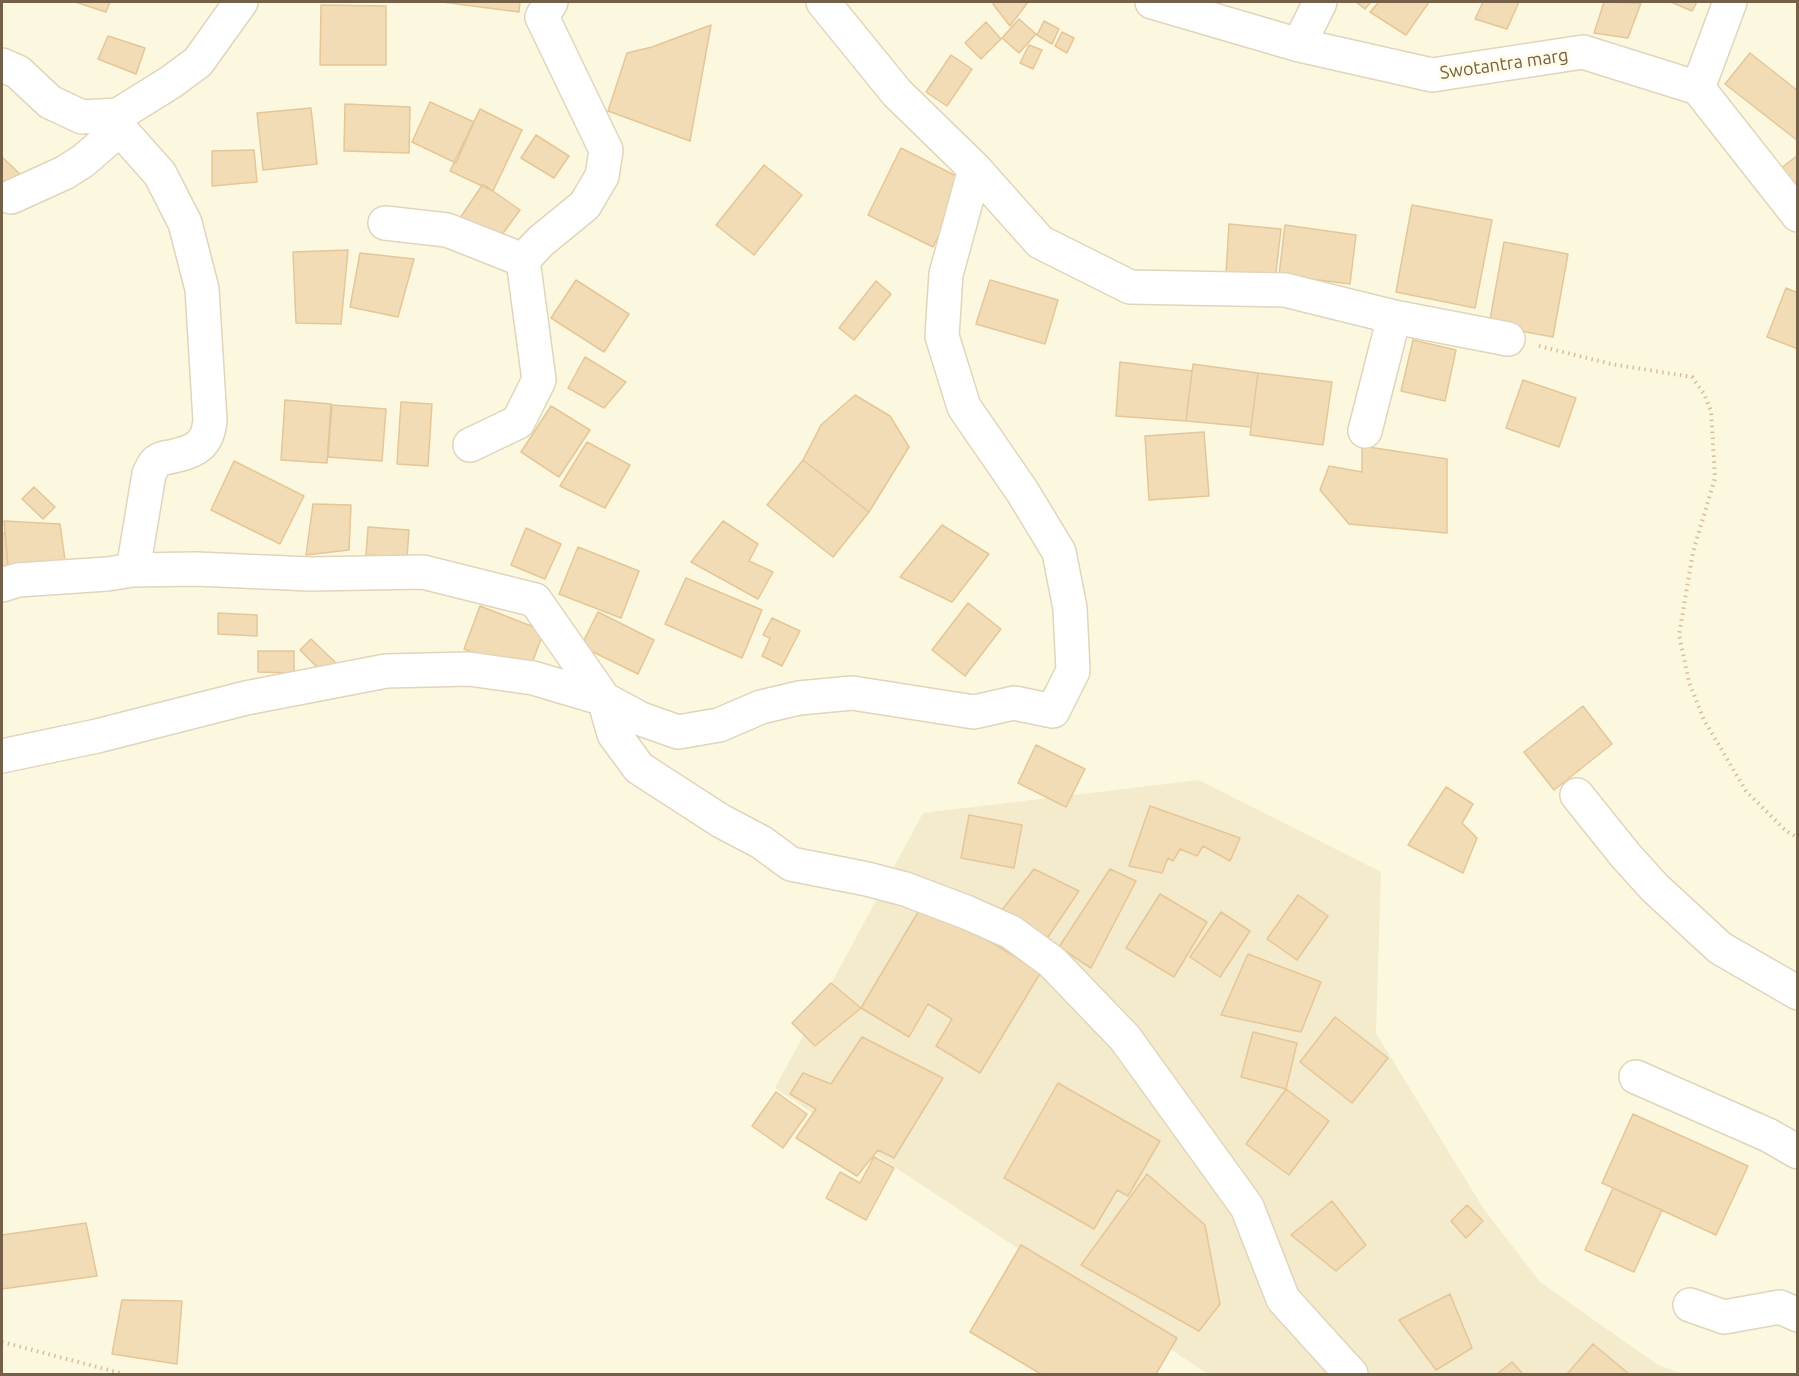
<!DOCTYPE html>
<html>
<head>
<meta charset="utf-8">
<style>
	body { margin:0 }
	#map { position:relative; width:1799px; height:1376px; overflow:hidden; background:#fcf8df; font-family:Ubuntu,sans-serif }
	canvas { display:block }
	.frame { position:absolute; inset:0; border:3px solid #736046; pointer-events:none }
</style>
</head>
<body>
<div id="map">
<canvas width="1799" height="1376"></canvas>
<div class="frame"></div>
</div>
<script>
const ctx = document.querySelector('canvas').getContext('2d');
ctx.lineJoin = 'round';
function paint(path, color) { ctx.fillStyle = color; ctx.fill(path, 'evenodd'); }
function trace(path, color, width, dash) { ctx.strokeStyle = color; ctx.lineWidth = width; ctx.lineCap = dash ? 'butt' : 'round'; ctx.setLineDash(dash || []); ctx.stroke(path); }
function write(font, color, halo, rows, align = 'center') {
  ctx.font = font + ' Ubuntu,sans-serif'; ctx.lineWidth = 5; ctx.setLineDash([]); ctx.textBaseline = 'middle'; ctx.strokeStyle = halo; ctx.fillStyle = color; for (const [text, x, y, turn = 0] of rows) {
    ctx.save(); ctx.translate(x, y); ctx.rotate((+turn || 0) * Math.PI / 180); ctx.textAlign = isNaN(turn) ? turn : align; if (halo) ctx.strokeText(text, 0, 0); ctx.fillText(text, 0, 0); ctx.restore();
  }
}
paint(new Path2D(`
	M1199 780 1381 872 1376 1033 1483 1208 1540 1282 1658 1365 1683 1374H1208L775 1088 923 813Z`), '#f4ebcd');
const building = new Path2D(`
	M75 2H110L106 12Z
	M442 2H520L519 12Z
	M995 2H1028L1010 26 993 4Z
	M1356 2H1371L1365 9Z
	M1379 2H1429L1406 35 1370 12Z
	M1483 2H1519L1507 29 1475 19Z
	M1604 2 1641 3 1628 38 1594 33Z
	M1671 2H1697L1692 11Z
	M321 5 386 6V65H320Z
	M1019 19 1036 34 1019 53 1002 38Z
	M1044 21 1059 29 1052 44 1037 35Z
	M986 22 1001 39 981 59 965 43Z
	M711 25 690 141 608 111 627 53 652 47Z
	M1062 32 1074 38 1067 53 1055 46Z
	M108 36 145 48 136 74 98 59Z
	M1029 45 1042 50 1033 69 1020 63Z
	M1750 53 1798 91V141L1725 84Z
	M951 55 972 69 947 106 926 92Z
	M430 102 474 122 456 163 412 142Z
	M345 104 410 107 409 153 344 151Z
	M311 108 317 164 263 170 257 113Z
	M480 109 522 130 493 191 450 171Z
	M536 135 569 156 554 178 521 158Z
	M901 148 966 181 933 247 868 215Z
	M254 150 257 182 212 186V151Z
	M1798 155V190L1780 169Z
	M2 157 22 176 2 197Z
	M764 165 802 195 754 255 716 225Z
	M483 184 520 210 496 243 460 218Z
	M1412 205 1492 220 1475 308 1396 292Z
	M1229 224 1281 229 1275 281 1226 274Z
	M1285 225 1356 235 1350 284 1279 275Z
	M1504 242 1568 254 1553 337 1489 325Z
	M348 250 341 324 296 323 293 252Z
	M360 253 414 259 398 317 350 307Z
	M576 280 629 314 604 352 551 318Z
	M990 280 1058 300 1045 344 976 324Z
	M876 281 891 294 854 340 839 328Z
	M1786 288 1798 293V349L1767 337Z
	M1413 340 1456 350 1445 401 1401 391Z
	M585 357 626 382 604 408 568 388Z
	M1120 362 1192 371 1186 421 1116 416Z
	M1193 364 1258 373 1251 427 1186 421Z
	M1258 373 1332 382 1323 445 1250 435Z
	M1523 380 1576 398 1559 447 1506 428Z
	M855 395 890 416 909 447 869 512 803 460 821 425Z
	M285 400 331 404 327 463 281 460Z
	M401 402 432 404 428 466 397 464Z
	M332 405 386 409 382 461 328 457Z
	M551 406 590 430 559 477 521 452Z
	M1204 432 1209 496 1149 500 1145 436Z
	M587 442 630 465 605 508 560 486Z
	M1362 446 1447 459V533L1349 524 1320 490 1329 466 1362 472Z
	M803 460 869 512 833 557 767 505Z
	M234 461 304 496 280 544 211 510Z
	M34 487 55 507 43 519 22 499Z
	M313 504 351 505 349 550 306 555Z
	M4 521 60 524 65 560 8 567Z
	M723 521 758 544 749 561 773 572 758 599 691 562Z
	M942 525 989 554 952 602 900 577Z
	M368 527 409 530 407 557 366 555Z
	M526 528 561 544 545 579 511 565Z
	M2 533H5L8 567 2 568Z
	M578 547 639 571 621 618 559 594Z
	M686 578 762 610 742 658 665 624Z
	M968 603 1001 629 965 676 932 650Z
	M480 606 544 631 528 674 464 649Z
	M598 612 654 640 638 674 581 646Z
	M218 613 257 615V636L218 634Z
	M772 618 800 631 782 666 762 656 770 638 763 635Z
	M311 639 335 662 324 674 300 650Z
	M258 651H294V673L258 672Z
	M1583 706 1612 744 1554 790 1524 752Z
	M1036 745 1085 769 1066 807 1018 783Z
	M1446 787 1473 804 1462 823 1477 838 1463 873 1408 845Z
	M1150 806 1240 838 1230 861 1203 846 1197 856 1180 849 1173 861 1168 858 1162 873 1129 866Z
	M969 815 1022 825 1014 868 961 858Z
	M1034 869 1079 891 1048 937 998 915Z
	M1110 869 1136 881 1091 968 1059 947Z
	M1160 894 1207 922 1174 977 1126 948Z
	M1298 895 1328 916 1297 960 1267 939Z
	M924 902 1041 972 980 1073 936 1046 952 1019 928 1004 909 1037 861 1008Z
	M1221 912 1250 931 1220 977 1190 957Z
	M1248 954 1321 982 1301 1032 1221 1015Z
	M831 983 861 1008 815 1046 792 1023Z
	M1335 1017 1388 1058 1352 1103 1300 1062Z
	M1253 1032 1297 1043 1286 1089 1241 1077Z
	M862 1037 943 1078 894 1158 878 1150 857 1176 796 1138 816 1109 790 1094 803 1073 831 1084Z
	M1058 1083 1160 1141 1128 1196 1117 1190 1094 1229 1004 1178Z
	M1286 1089 1329 1121 1289 1175 1246 1144Z
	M776 1092 807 1114 783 1148 752 1126Z
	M1633 1114 1748 1166 1716 1235 1602 1183Z
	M874 1157 894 1168 866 1220 826 1198 840 1172 860 1183Z
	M1147 1174 1205 1225 1220 1304 1199 1331 1081 1265Z
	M1613 1188 1662 1210 1634 1272 1585 1250Z
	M1332 1201 1366 1245 1336 1271 1291 1235Z
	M1467 1205 1483 1221 1466 1238 1451 1221Z
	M86 1223 97 1276 2 1289V1235Z
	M1021 1245 1177 1338 1156 1374H1041L970 1332Z
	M1450 1294 1472 1348 1436 1370 1399 1320Z
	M122 1300 182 1301 177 1364 112 1354Z
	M1593 1344 1629 1374H1567Z
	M1512 1362 1523 1374H1497Z`);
paint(building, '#f2dcb6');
trace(building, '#e5c696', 1.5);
const street = new Path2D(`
	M823 2 897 93 975 169 1040 242 1130 287 1285 290 1394 317 1508 339
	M1152 2 1299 45 1432 75 1583 52 1698 88 1798 215
	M1299 45 1320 2
	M2 65 18 72 50 102 82 117 118 115 171 82 198 62 241 2
	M1698 88 1730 2
	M120 129 160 174 185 223 202 289 210 420C208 444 197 451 174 456 167 458 162 457 156 462 153 465 151 470 149 474L133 570
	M11 197 64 173 83 161 120 129 118 115
	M385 223 447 230 523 260
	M1365 431 1394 317
	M470 445 518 422 539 380 523 260 541 241 585 205 602 176 606 150 542 17 551 2
	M2 585 18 580 107 574 133 570 196 569 310 574 423 572 535 600 604 699 614 734 639 768 721 821 761 842 791 864 867 879 905 889 966 912 1011 932 1052 962 1125 1038 1247 1207 1283 1299 1351 1374
	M2 756 97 736 246 698 386 671 469 669 533 678 604 699 641 719 678 732 719 725 761 707 799 698 852 693 974 712 1014 703 1053 711 1073 671 1070 608 1059 552 1022 491 964 407 942 336 946 274 975 169
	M1577 795 1626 856 1655 888 1720 948 1798 993
	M1636 1077 1768 1135 1798 1152
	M1690 1305 1724 1317 1780 1307 1798 1315`);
trace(street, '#e0d5bb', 36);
trace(new Path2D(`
	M1539 346 1611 364 1692 377 1704 394 1711 411 1715 478 1693 552 1679 635 1689 682 1704 720 1746 791 1786 831 1798 838
	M2 1342 124 1374`), '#d6bf9a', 4, [1.5, 4.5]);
trace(street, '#fff', 33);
write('18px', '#736046', '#fffbe5', [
	["Swotantra marg",1504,64,-8]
]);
</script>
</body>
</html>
